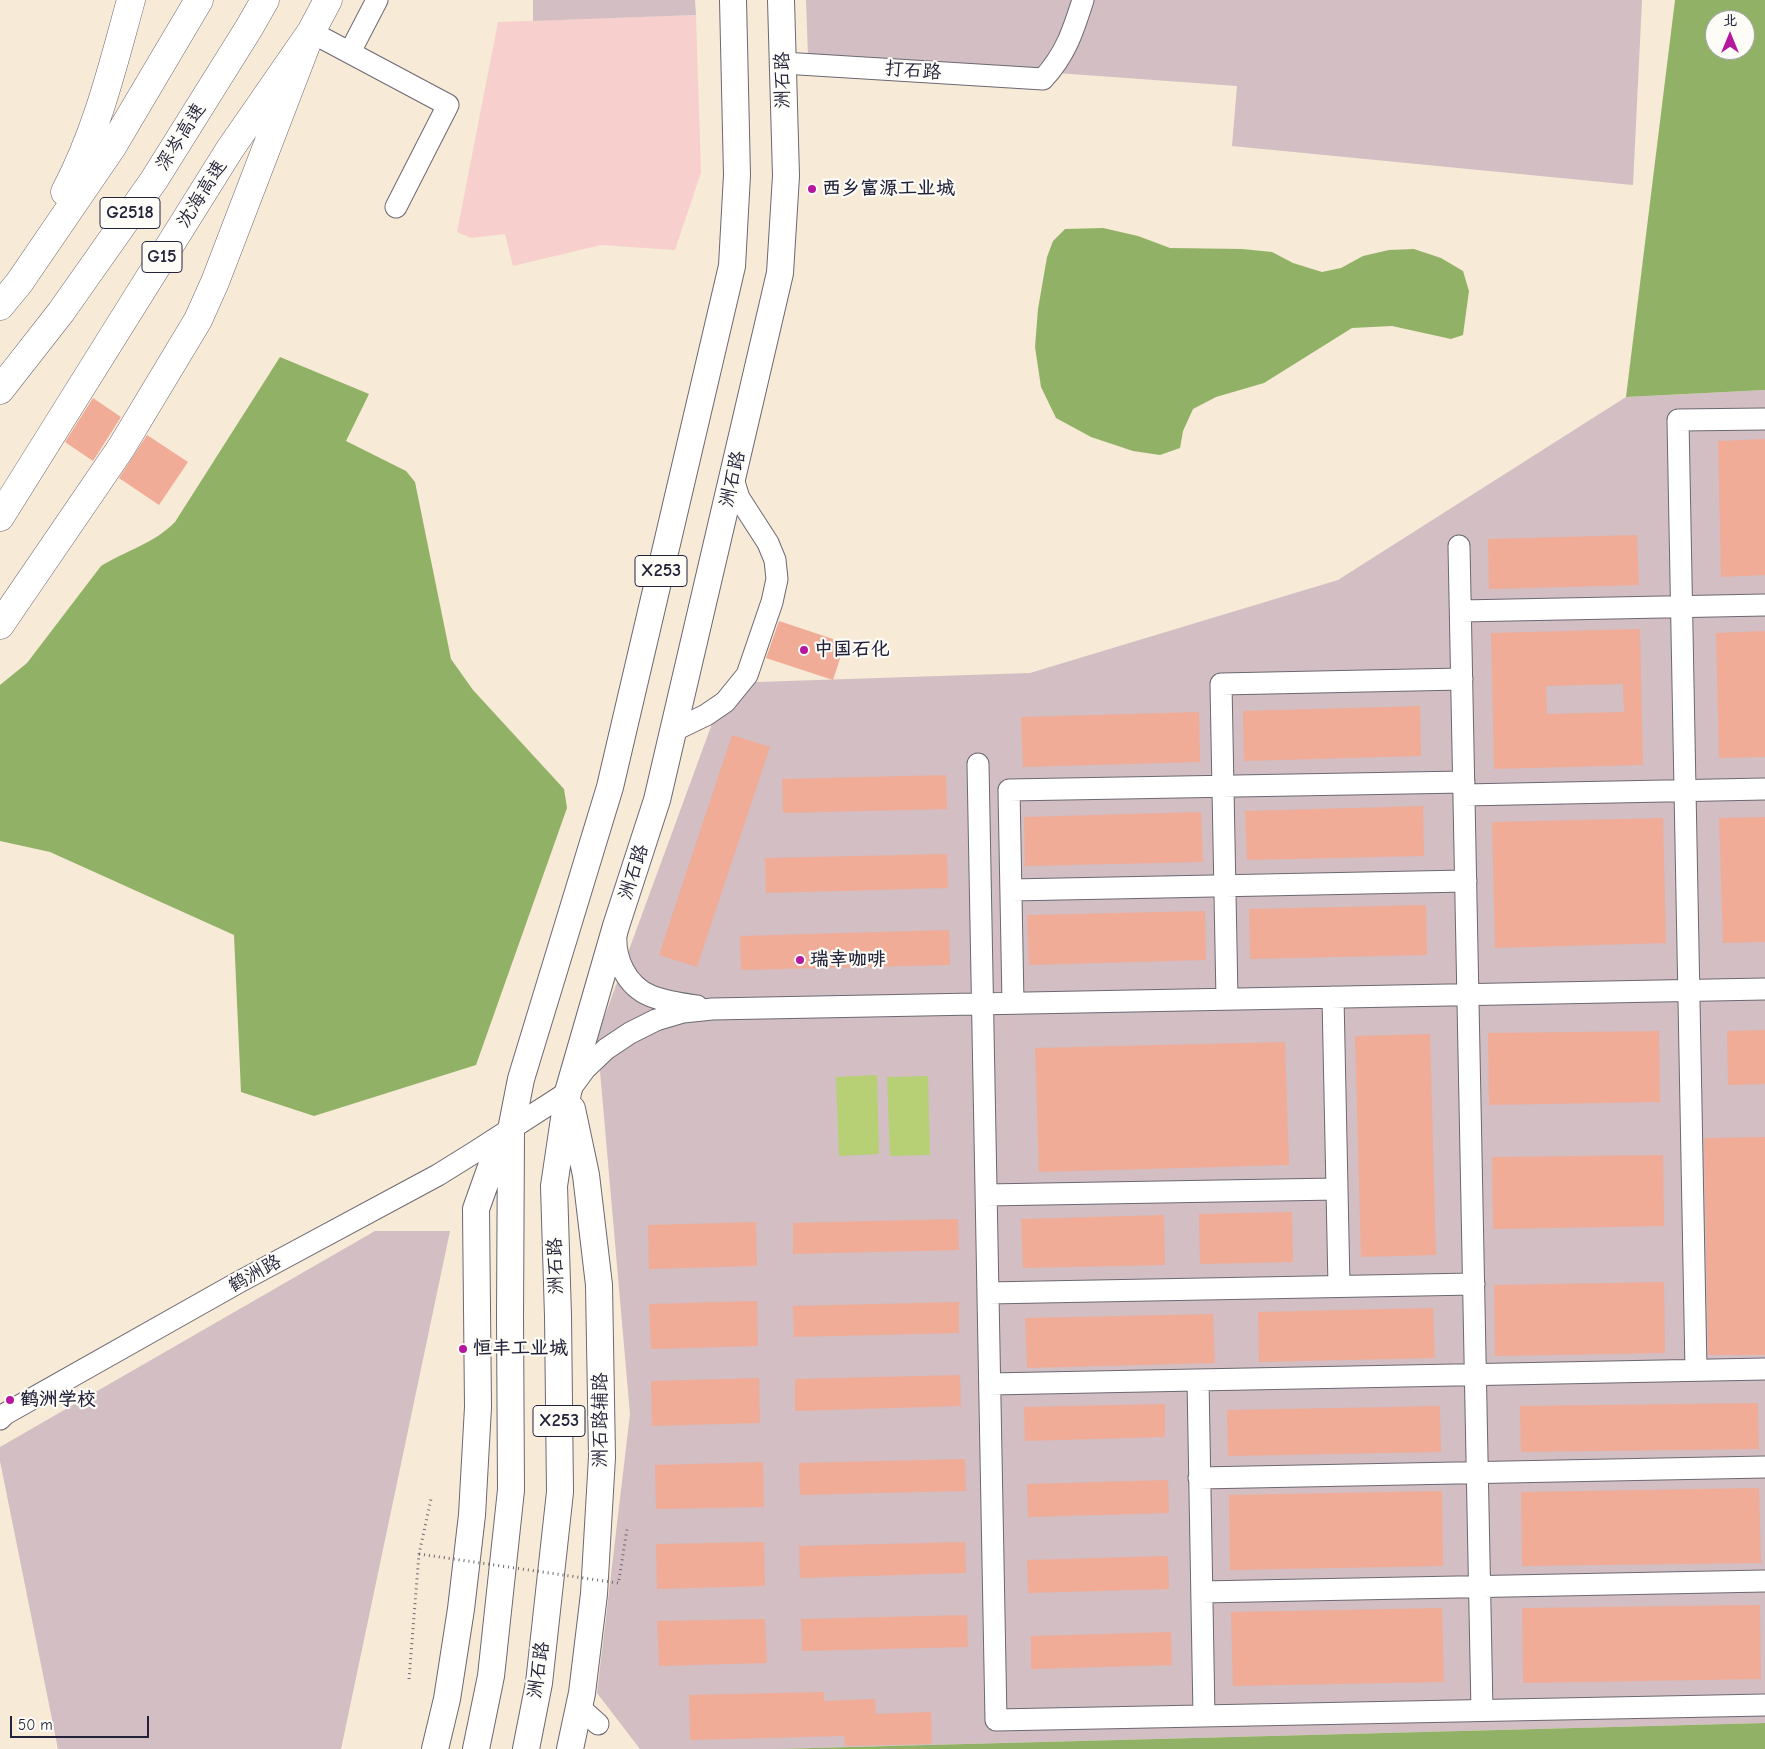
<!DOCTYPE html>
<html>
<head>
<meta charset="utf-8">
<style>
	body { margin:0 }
	#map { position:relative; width:1765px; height:1749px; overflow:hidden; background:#f7ead6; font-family:"Comic Neue","LXGW WenKai TC",sans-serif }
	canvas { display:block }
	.north { position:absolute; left:1705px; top:10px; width:50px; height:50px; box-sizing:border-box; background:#fdfcf7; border:1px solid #a5a5ac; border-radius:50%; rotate:0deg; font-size:14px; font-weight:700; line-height:20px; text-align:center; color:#22223b }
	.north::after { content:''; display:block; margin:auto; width:18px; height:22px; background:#b5179e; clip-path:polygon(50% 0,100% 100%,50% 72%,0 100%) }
	.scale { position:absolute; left:10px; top:1716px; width:139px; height:22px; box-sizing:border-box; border:2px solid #22223b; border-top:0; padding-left:6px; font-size:15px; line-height:18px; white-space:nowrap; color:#22223b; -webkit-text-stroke:4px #fdfcf7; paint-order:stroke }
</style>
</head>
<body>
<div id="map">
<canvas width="1765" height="1749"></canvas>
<div class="north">北</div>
<div class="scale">50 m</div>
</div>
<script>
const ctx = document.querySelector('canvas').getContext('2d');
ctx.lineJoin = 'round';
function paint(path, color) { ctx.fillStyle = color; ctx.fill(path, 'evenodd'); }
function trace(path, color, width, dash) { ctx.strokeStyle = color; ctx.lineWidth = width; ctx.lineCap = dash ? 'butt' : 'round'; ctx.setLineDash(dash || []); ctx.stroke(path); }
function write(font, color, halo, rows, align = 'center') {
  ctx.font = font + ' "Comic Neue","LXGW WenKai TC",sans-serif'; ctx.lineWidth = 4.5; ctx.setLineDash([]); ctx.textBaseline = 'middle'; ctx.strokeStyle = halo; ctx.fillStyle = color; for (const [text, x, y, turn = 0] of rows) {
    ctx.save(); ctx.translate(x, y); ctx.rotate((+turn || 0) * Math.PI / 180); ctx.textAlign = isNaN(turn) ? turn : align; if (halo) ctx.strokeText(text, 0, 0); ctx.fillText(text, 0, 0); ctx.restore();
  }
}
paint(new Path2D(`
	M696 15 701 173 675 250 601 245 513 266 505 234 471 238 457 232 498 22Z`), '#f7d0cd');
paint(new Path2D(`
	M533 0H695L696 15 533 21Z
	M806 0H1642L1633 185 1232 146 1237 86 808 55Z
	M1765 390V1723L775 1749H640L597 1693 630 1414 597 1037 727 683 1030 673 1338 580 1626 397Z
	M375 1231H450L341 1749H58L0 1461V1447Z`), '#d2bec3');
paint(new Path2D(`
	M877 1075 879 1154 839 1156 836 1077Z
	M928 1076 930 1155 890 1156 887 1077Z`), '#b7d075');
paint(new Path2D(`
	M1675 0H1765V390L1626 397ZM1715 20H1745V50H1715Z
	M1103 228 1138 236 1170 248 1242 249 1272 252 1293 263 1322 272 1341 268 1363 256 1389 250 1414 249 1441 258 1463 271 1469 291 1463 335 1451 339 1392 326 1352 328 1264 383 1216 397 1193 409 1183 431 1180 448 1160 455 1133 451 1091 437 1056 418 1041 387 1035 347 1038 309 1047 257 1053 241 1065 229Z
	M280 357 369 394 346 441 406 471 415 482 451 659 473 690 564 789 567 808 476 1065 314 1116 241 1092 234 935 50 852 0 841V685L27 663 101 566C125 551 155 543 175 522Z
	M1765 1723V1749H775Z`), '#91b266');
paint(new Path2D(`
	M93 398 121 417 93 461 65 442Z
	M147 435 188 462 159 505 119 478Z
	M1765 439V575L1721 577 1718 441Z
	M1637 535 1639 585 1489 589 1488 539Z
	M779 621 845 643 833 680 766 658Z
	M1640 629 1643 765 1494 769 1491 633ZM1623 684 1624 712 1547 714 1546 686Z
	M1765 631V757L1719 758 1716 633Z
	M1420 706 1421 756 1244 761 1243 711Z
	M1199 712 1200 762 1023 767 1021 717Z
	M732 735 770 747 697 967 659 955Z
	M946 775 947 809 783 813 782 779Z
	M1423 806 1424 856 1247 860 1245 811Z
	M1201 812 1203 862 1025 866 1024 817Z
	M1765 817V942L1723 943 1719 818Z
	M1663 818 1666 943 1495 948 1492 822Z
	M947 854 948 888 766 893 765 858Z
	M1426 905 1427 955 1250 959 1249 909Z
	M1205 911 1206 960 1029 965 1027 915Z
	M949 930 950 965 741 970 740 936Z
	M1765 1030V1084L1728 1085 1727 1031Z
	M1659 1031 1660 1102 1489 1105 1488 1033Z
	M1430 1034 1436 1255 1361 1257 1355 1036Z
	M1285 1042 1289 1165 1039 1172 1035 1048Z
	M1765 1137V1355H1708L1704 1138Z
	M1663 1155 1664 1226 1493 1229 1492 1157Z
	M1292 1212 1293 1262 1200 1264 1199 1214Z
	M1164 1215 1165 1265 1023 1268 1021 1219Z
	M958 1219 959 1250 793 1254V1223Z
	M756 1222 757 1266 649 1269 648 1225Z
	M1664 1282 1665 1353 1495 1356 1494 1285Z
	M757 1301 758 1346 651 1349 649 1304Z
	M959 1302V1333L794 1337 793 1306Z
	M1433 1308 1435 1358 1259 1362 1258 1312Z
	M1213 1314 1215 1363 1027 1368 1025 1318Z
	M960 1375 961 1406 795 1411V1379Z
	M759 1378 760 1423 652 1426 651 1381Z
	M1758 1403 1759 1449 1521 1452 1520 1406Z
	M1165 1404V1437L1025 1441 1024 1407Z
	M1440 1406 1441 1452 1228 1456 1227 1410Z
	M965 1459 966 1491 800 1495 799 1463Z
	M763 1462 764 1507 656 1509 655 1465Z
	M1168 1480 1169 1513 1028 1517 1027 1484Z
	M1759 1488 1761 1563 1522 1566 1521 1492Z
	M1442 1491 1443 1566 1230 1570 1229 1495Z
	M764 1542 765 1586 657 1589 656 1544Z
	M965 1542 966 1573 800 1578 799 1546Z
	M1168 1556 1169 1589 1028 1593 1027 1560Z
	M1760 1605 1761 1679 1523 1683 1522 1608Z
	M1442 1608 1444 1682 1233 1686 1231 1612Z
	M967 1615 968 1647 802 1651 801 1619Z
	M765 1619 767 1663 659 1666 657 1621Z
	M1171 1632 1172 1665 1031 1669V1636Z
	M824 1692V1701L875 1699 876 1714 931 1712 932 1744 845 1746 844 1736 690 1740 689 1695Z`), '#f0ac97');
const minor = new Path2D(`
	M311 32 448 105 396 207
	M350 52 377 0
	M783 63 1043 79C1066 54 1073 31 1083 0
	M1459 546 1482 1710
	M1461 611 1765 605
	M673 731 706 715 725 702 747 675 772 602 777 579 775 560 768 543 739 498 733 479
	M978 764 996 1720 1765 1705
	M1464 795 1765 789
	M1011 890 1466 881
	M616 933C614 958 626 986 651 996 666 1002 682 1004 697 1006
	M1333 997 1339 1286
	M1227 999 1221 684 1462 679
	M1013 1003 1009 790 1464 782
	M986 1195 1337 1189
	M988 1293 1474 1284
	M1696 1370 1678 420 1765 419
	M1198 1380 1204 1716
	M990 1384 1765 1369
	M0 1419 5 1414 239 1282 438 1175 475 1152 568 1092 585 1069 606 1049 630 1033 656 1020 683 1012 712 1009 1765 989
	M1199 1478 1765 1467
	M1202 1592 1765 1581
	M579 1707 598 1724`);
const major = new Path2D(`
	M435 1749 447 1699 461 1609 472 1515 478 1407 476 1209 492 1164 509 1133
	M476 1749 491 1676 511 1490 510 1317 511 1130 521 1079 610 787 732 266 737 175 733 0
	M526 1749 539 1683 560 1492 558 1316 554 1186 568 1092 616 926 657 800 780 273 786 176 781 0
	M570 1749 582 1693 594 1594 602 1457 599 1285 586 1175 572 1109`);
const highway = new Path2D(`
	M65 192C97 132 113 65 131 0
	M0 306 19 283 112 147 199 0
	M0 390 61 312 154 180 249 28 265 0
	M0 517 230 149 311 32 328 0
	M0 625 121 448 198 320 215 282 311 32`);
trace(minor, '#6d6871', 23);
trace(major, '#6d6871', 28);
trace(highway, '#6d6871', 29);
trace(new Path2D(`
	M619 1580 627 1529
	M409 1679 419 1554 431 1499`), '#6d6871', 3, [1, 4]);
trace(minor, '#fff', 21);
trace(major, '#fff', 26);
trace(highway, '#fff', 28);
trace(new Path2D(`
	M419 1554 618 1583`), '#6d6871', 3, [1, 4]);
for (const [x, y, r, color] of [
	[812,189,5,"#b5179e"],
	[804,650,5,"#b5179e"],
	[800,960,5,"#b5179e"],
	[463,1349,5,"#b5179e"],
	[10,1400,5,"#b5179e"]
]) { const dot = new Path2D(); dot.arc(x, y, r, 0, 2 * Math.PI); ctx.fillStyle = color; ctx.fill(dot); trace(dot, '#fdfcf7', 2); }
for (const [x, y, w] of [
	[130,213,60],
	[162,257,40],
	[661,571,52],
	[559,1421,52]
]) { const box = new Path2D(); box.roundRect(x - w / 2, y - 15.5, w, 31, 4); ctx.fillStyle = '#fdfcf7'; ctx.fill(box); trace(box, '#22223b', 1); }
write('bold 18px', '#22223b', null, [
	["G2518",130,213],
	["G15",162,257],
	["X253",661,571],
	["X253",559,1421]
]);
write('19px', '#22223b', '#fdfcf7', [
	["打石路",913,71,4],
	["洲石路",783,80,-91],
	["深岑高速",181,137,-58],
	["沈海高速",202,194,-58],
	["洲石路",733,479,-77],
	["洲石路",634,872,-72],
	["洲石路",556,1266,-92],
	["鹤洲路",255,1274,-29],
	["洲石路辅路",601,1420,-90],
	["洲石路",539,1670,-82]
]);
write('bold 19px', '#22223b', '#fdfcf7', [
	["西乡富源工业城",822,189],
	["中国石化",814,650],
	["瑞幸咖啡",810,960],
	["恒丰工业城",473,1349],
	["鹤洲学校",20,1400]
], 'left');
</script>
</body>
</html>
